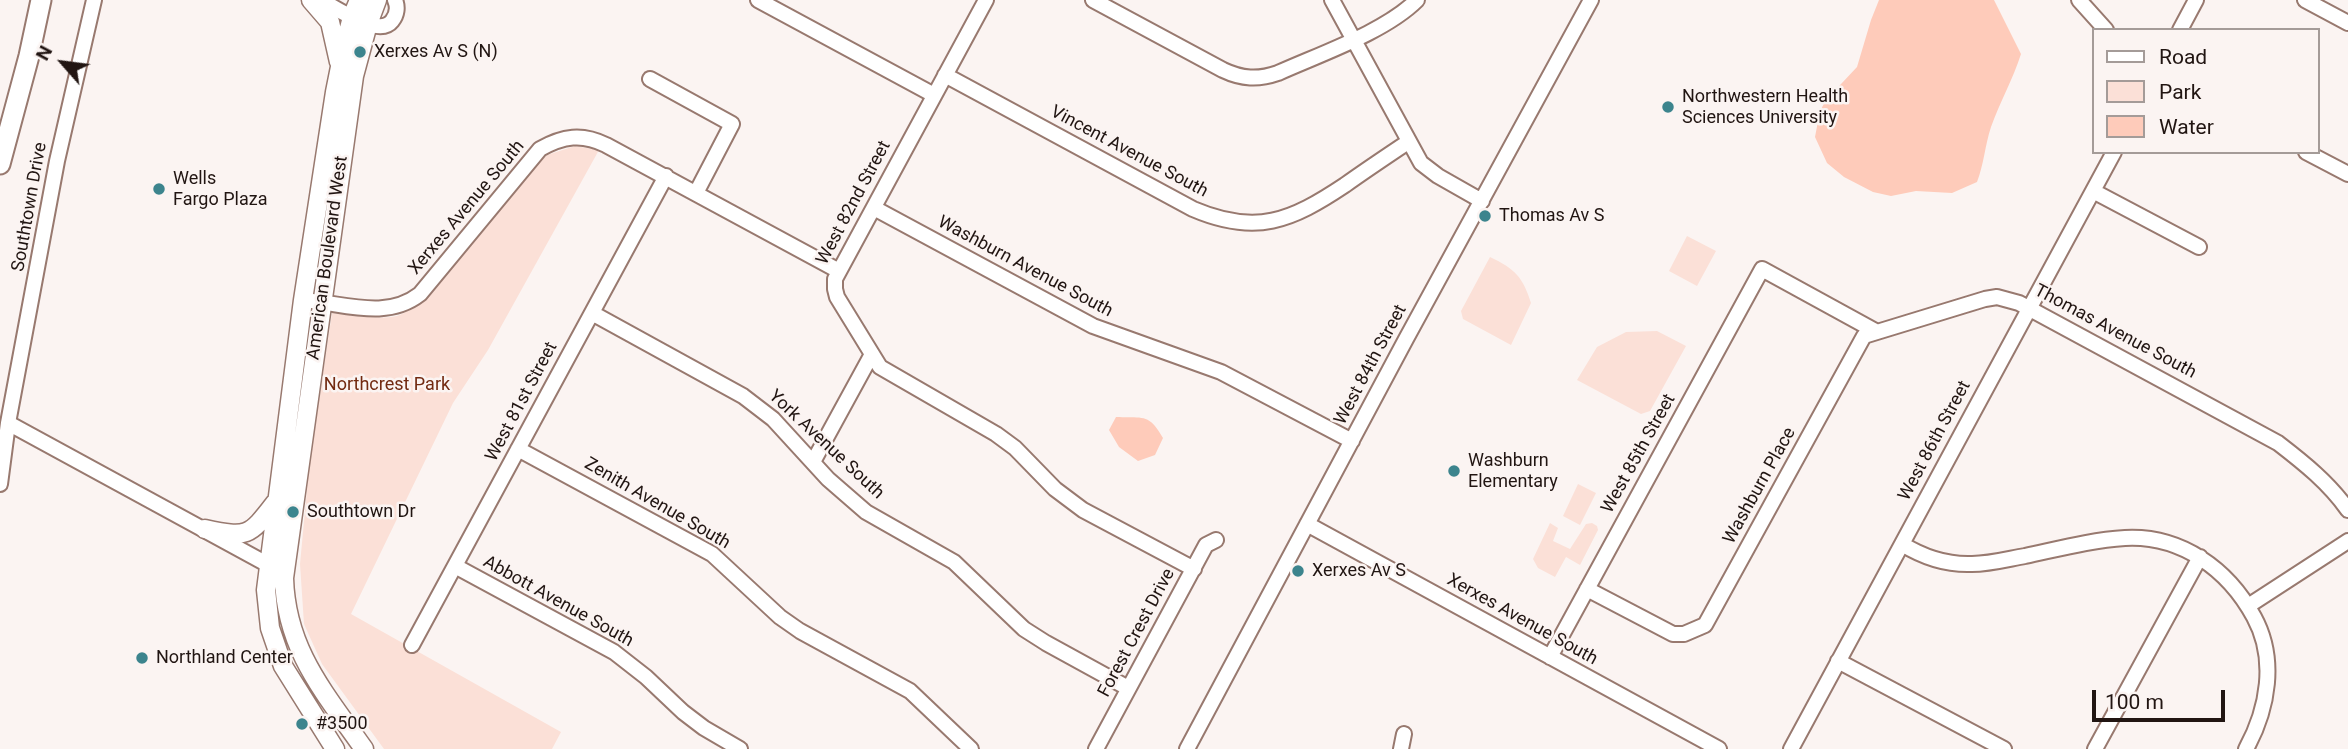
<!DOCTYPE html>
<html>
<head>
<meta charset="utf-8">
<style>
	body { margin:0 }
	#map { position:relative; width:2348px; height:749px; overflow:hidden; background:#fbf4f2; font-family:Roboto,sans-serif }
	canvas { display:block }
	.legend { position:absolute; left:2092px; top:28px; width:228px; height:126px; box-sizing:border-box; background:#fbf4f2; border:2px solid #a49b98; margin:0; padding:9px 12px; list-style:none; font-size:21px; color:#211512 }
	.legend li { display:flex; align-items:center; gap:14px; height:35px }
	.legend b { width:35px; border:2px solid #a49b98 }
	.north { position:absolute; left:28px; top:28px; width:70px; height:70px; -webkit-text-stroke:5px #fbf4f2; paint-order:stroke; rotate:298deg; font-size:19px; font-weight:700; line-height:28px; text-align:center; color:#211512 }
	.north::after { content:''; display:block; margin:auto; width:24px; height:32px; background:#211512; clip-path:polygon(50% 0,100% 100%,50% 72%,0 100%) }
	.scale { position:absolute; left:2092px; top:690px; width:133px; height:32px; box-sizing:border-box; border:4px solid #211512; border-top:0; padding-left:9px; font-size:21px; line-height:24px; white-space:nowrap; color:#211512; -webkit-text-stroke:5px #fbf4f2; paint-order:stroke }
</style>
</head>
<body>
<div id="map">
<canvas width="2348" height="749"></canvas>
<ul class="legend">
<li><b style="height:9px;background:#fff"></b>Road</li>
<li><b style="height:19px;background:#fbe0d7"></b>Park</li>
<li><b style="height:19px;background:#fecbba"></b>Water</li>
</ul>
<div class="north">N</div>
<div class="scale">100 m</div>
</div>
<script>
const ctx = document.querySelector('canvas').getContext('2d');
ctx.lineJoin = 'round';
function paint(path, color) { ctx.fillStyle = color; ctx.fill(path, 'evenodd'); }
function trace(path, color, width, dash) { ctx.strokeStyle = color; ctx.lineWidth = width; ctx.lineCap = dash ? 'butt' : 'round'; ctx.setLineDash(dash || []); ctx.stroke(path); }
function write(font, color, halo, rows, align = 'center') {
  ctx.font = font + ' Roboto,sans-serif'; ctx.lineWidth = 5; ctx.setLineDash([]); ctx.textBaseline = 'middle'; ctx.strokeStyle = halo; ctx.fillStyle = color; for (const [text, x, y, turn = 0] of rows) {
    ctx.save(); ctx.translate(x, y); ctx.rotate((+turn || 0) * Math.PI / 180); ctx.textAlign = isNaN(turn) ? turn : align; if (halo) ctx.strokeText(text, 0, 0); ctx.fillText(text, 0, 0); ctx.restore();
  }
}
paint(new Path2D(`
	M575 146 599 150 488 350 453 403 351 614 561 732 552 749H384L322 664 304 624 300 564 309 468 332 313C353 315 377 320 397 316 426 309 507 201 529 173L547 155Z
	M1687 236 1716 251 1697 286 1669 271Z
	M1490 257C1515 269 1523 277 1531 303L1511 345 1463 319 1461 311Z
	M1657 331 1686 346 1650 411 1641 414 1577 380 1597 347 1626 332Z
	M1578 484 1596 493 1580 525 1563 516Z
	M1550 523 1558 528 1553 541 1570 549 1586 524 1592 523 1597 526 1598 530 1580 565 1566 557 1555 577 1538 568 1533 559Z`), '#fbe0d7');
paint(new Path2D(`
	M1879 0H1994L2021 54C2013 79 2000 102 1991 127 1985 145 1984 164 1977 182L1952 193 1916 191 1891 196 1873 192 1844 177 1827 163 1815 137 1820 111 1826 100 1857 67 1871 20Z
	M1116 417C1143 418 1149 413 1163 438L1155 455 1138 461 1119 447 1109 430Z`), '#fecbba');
const minor = new Path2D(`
	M94 0 57 161 8 423 276 569
	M321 0C336 8 379 38 392 21 397 15 398 7 395 0
	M758 0 934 95
	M1093 0 1223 70C1242 79 1258 80 1278 73 1320 54 1385 32 1417 0
	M1332 0 1421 163 1438 176 1482 201
	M2079 0 2106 30
	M2305 0 2348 23
	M2180 30 2196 0
	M945 75 1193 209C1256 236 1291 221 1345 185 1366 170 1387 156 1408 142
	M650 79 732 124 696 193
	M2306 152 2348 174
	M2093 191 2199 247
	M874 208 1093 326 1221 372 1352 441
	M312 301C349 305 388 319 420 294L540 149C563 136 582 133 606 145L839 271
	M592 313 743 396 773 419 828 479 866 512 954 562 1024 629 1046 643 1128 688
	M872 354 880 367 996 434 1015 448 1055 489 1083 510 1194 569
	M518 449 712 554 780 617 800 631 910 691 971 749
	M813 462 872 354 837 297 835 289V279L986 0
	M0 484 8 423
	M1307 524 1719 749
	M1902 544C1923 557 1947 565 1972 564 1990 564 2008 559 2025 556 2058 549 2091 540 2125 538 2181 535 2228 569 2254 617 2277 659 2268 709 2246 749
	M455 566 614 652 646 677 683 712 704 728 740 749
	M1587 589 1673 634H1684L1705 625 1864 336 1877 332
	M2248 606 2348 541
	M412 645 666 176
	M1550 657 1762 269 1877 332 1985 299 1997 297 2019 303 2278 443C2304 463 2329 483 2348 510
	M1838 661 2004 749
	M1096 749 1206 545 1216 540
	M1187 749 1406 339 1591 0
	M1401 749 1404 734
	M1791 749 2114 152
	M2095 749 2200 557`);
const major = new Path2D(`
	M311 0 330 22 339 62
	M205 529C247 538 249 537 275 503
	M335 749 283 666 270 628 266 590 303 300 335 92 343 52 352 17 359 0
	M364 749C325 693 286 650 284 578L354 76 368 24 377 0`);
const highway = new Path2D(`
	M0 164 29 56 41 0`);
trace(minor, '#98796f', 18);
trace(major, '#98796f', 21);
trace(highway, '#98796f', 23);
trace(minor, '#fff', 14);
trace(major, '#fff', 18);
trace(highway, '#fff', 19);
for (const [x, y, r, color] of [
	[360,52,7,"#3c848d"],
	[1668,107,7,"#3c848d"],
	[159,189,7,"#3c848d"],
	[1485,216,7,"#3c848d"],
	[1454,471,7,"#3c848d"],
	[293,512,7,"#3c848d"],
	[1298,571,7,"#3c848d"],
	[142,658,7,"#3c848d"],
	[302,724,7,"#3c848d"]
]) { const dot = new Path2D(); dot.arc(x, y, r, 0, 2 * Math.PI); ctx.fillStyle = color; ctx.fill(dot); trace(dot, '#fbf4f2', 2.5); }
write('18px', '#211512', '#fbf4f2', [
	["Xerxes Av S (N)",374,52],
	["Northwestern Health",1682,97],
	["Sciences University",1682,118],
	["Wells",173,179],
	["Fargo Plaza",173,200],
	["Thomas Av S",1499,216],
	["Washburn",1468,461],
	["Elementary",1468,482],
	["Southtown Dr",307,512],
	["Xerxes Av S",1312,571],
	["Northland Center",156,658],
	["#3500",316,724]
], 'left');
write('18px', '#211512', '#fbf4f2', [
	["Vincent Avenue South",1129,152,28],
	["West 82nd Street",854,203,-62],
	["Southtown Drive",30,207,-80],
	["Xerxes Avenue South",467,208,-50],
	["American Boulevard West",328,258,-82],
	["Washburn Avenue South",1025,267,28],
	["Thomas Avenue South",2115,332,28],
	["West 84th Street",1371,365,-62],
	["West 81st Street",522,402,-62],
	["West 86th Street",1935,441,-62],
	["York Avenue South",826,445,43],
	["West 85th Street",1639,454,-61],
	["Washburn Place",1760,486,-61],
	["Zenith Avenue South",657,504,30],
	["Abbott Avenue South",558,602,29],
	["Xerxes Avenue South",1522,620,29],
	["Forest Crest Drive",1137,633,-62]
]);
write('18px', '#722a11', '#fbf4f2', [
	["Northcrest Park",387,385]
]);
</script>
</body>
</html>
